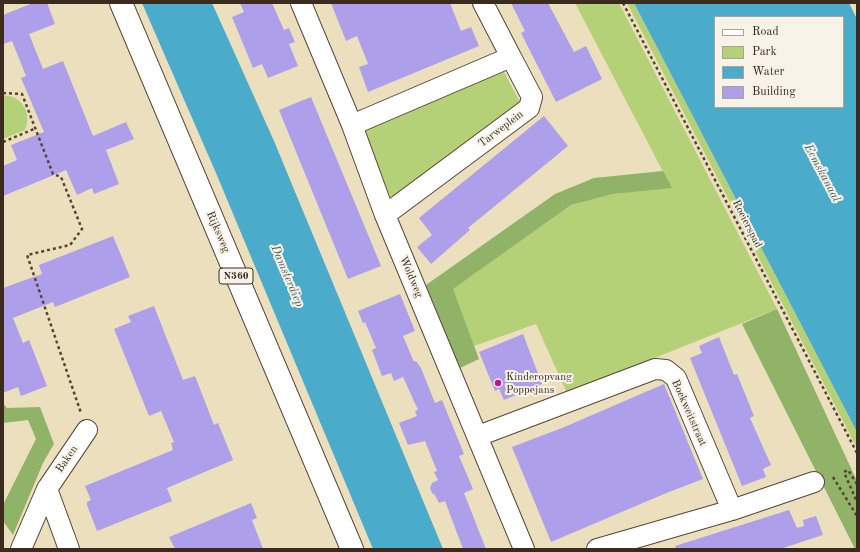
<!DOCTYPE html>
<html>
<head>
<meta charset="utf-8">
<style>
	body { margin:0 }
	#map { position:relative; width:860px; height:552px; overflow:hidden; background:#ecdfbe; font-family:"Old Standard TT",serif }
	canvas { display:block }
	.frame { position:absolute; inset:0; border:4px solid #3b2a1e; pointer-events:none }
	.legend { position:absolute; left:714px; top:16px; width:130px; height:92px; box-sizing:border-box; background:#f7f3e8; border:1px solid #aca397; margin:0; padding:5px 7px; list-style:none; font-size:12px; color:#3b2a1e }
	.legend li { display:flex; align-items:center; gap:8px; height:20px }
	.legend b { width:20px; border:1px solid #aca397 }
</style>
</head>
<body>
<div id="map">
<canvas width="860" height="552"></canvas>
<div class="frame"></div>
<ul class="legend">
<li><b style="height:5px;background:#fff"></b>Road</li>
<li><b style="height:11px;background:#b5d177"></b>Park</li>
<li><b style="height:11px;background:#4aabca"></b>Water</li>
<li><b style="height:11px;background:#ad9fea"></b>Building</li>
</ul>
</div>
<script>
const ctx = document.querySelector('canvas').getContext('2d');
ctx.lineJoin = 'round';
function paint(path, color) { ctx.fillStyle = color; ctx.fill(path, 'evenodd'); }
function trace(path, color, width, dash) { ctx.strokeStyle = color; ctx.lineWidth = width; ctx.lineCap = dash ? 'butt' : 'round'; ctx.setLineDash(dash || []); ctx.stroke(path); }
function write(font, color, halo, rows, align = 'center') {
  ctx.font = font + ' "Old Standard TT",serif'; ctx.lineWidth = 4; ctx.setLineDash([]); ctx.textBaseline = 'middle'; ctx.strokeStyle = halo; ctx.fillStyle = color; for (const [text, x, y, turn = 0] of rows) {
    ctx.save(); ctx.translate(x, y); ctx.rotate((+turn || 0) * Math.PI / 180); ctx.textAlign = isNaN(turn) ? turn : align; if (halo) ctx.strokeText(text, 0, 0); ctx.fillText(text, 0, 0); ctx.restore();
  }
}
paint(new Path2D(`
	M575 3H619L777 309 567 393 536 324 474 346 452 289 571 205 613 194 671 187Z
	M627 3H634L857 432V448Z
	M503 70 520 102 392 200 363 130Z
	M3 96C21 94 33 114 25 130L3 139Z`), '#b5d177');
paint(new Path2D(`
	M663 171 672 188 613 194 571 205 453 289 479 359 460 368 426 285 555 194 594 178Z
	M777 309 857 481V549H855L742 324Z
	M3 403 7 408 40 407 54 444 43 463 13 535 3 521V505L36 439 28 420 3 423Z`), '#90b368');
paint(new Path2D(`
	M142 3H212L274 141 443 549H373L216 173Z
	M634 3H849L857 19V432ZM715 17H843V107H715Z`), '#4aabca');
paint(new Path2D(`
	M33 3H47L55 24 29 34 43 69 63 61 93 136 126 122 134 139 106 150 119 184 94 194 92 188 77 195 66 170 3 196V166L17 160 11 145 44 132 21 78 26 76 12 41 3 44V15Z
	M240 3H272L284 30 289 28 295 42 289 44 298 66 268 78 262 64 253 68 232 17 244 12Z
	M331 3H450L461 31 471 27 479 46 368 92 359 67 368 64 357 36 346 41Z
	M511 3H548L574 52 586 46 602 79 556 102 521 33 525 31Z
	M311 97 381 266 348 279 279 110Z
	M544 116 568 146 468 228 470 230 431 264 417 247 432 235 419 218Z
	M113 236 130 277 55 307 53 302 13 318 23 343 29 340 47 386 21 396 18 387 3 393V288L42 274 39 265Z
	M400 294 415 331 403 336 414 362 416 361 421 368 435 403 442 400 464 454 459 456 473 489 464 493 486 549H463L445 501 439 503 435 495 432 493 430 488 432 483 438 480 434 472 437 471 425 441 408 445 399 423 417 416 415 411 418 410 403 377 394 381 391 373 382 376 372 350 376 348 365 322 363 323 358 311Z
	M154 306 183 380 195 376 214 425 218 423 233 460 167 488 172 501 97 531 87 505V502L91 500 85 486 173 450 171 443 174 442 161 411 149 416 114 329 131 322 128 316Z
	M523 334 542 384 504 400 499 389 495 391 479 352Z
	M719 337 734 375 737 374 754 416 750 418 771 465 763 469 766 477 742 486 690 358 702 353 699 346Z
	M664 384 703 479 664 494 551 542 512 447 562 428Z
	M251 503 257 518 252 520 263 549H175L169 537Z
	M789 510 797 528 804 526 803 520 816 516 823 535 780 549H676L675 546Z`), '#ad9fea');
const minor = new Path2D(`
	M301 3 352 125 385 215 524 549
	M483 3 511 57
	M352 125 511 57 532 97 529 108 385 215
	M478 436 655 369 666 370 676 378 732 510
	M47 489 69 549
	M21 549 47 489 87 430
	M597 549 732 510 814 482`);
const major = new Path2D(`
	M121 3 352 549`);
trace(minor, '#564536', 22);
trace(major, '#564536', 24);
trace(new Path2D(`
	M623 3 857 453
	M3 93 22 94 53 174 61 177 82 229 70 245 27 255 81 413
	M3 142 34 129
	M833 477 857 516
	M857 484 848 470 844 472 857 502`), '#564536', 2.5, [3, 3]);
trace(minor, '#fff', 20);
trace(major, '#fff', 22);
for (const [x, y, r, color] of [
	[498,383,4,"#b5179e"]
]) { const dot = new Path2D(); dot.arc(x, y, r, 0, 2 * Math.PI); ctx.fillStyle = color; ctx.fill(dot); trace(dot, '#f7f3e8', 1.5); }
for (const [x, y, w] of [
	[236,276,34]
]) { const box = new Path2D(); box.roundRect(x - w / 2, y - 8, w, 16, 3); ctx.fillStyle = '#f7f3e8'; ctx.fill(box); trace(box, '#3b2a1e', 1); }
write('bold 10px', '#3b2a1e', null, [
	["N360",236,276]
]);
write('11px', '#3b2a1e', '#f7f3e8', [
	["Tarweplein",501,129,-37],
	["Roeierspad",747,224,63],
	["Rijksweg",218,232,67],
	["Woldweg",411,277,67],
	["Boekweitstraat",689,413,66],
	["Baken",67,459,-56]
]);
write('11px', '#3b2a1e', '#f7f3e8', [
	["Kinderopvang",506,377],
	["Poppejans",506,390]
], 'left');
write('italic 12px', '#40575a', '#f7f3e8', [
	["Eemskanaal",822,173,62],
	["Damsterdiep",287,276,67]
]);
</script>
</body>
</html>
